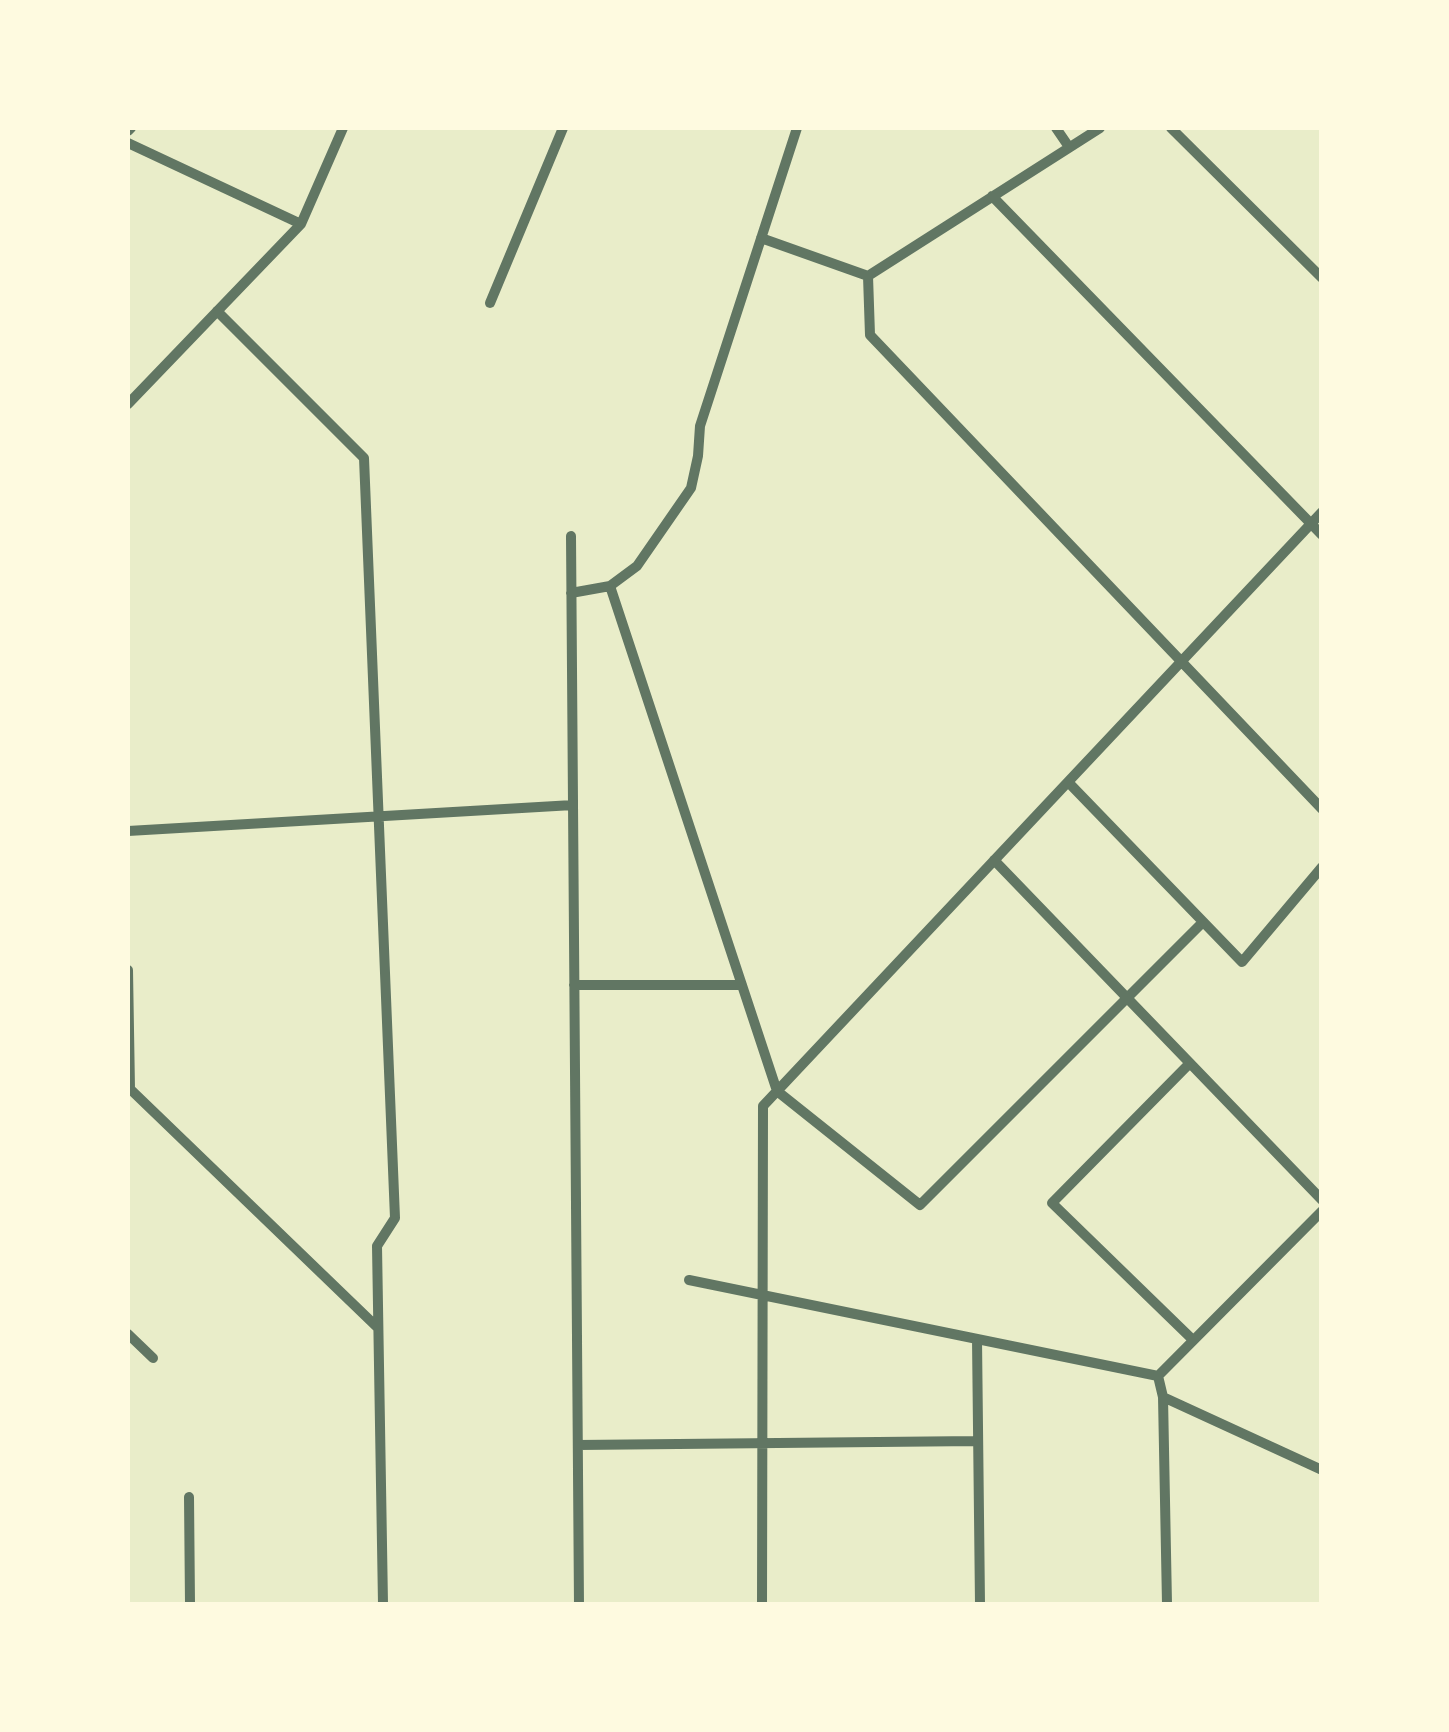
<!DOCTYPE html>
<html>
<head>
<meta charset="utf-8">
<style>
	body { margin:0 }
	#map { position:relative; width:1449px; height:1732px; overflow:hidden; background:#e9edc9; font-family:Ubuntu,sans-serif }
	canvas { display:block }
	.frame { position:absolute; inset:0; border:130px solid #fefae0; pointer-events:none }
</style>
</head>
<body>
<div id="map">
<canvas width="1449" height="1732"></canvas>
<div class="frame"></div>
</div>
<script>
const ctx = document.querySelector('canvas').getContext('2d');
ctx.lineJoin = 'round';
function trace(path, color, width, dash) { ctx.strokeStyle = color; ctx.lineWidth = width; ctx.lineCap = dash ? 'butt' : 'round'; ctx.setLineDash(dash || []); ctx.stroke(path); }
trace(new Path2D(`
	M1056 128 1069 147
	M1171 128 1322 278
	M128 131 131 128
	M128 143 301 224
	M992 196 1322 535
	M761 238 868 276
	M868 276 870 335 1322 809
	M868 276 1100 128
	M490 303 563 128
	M217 311 364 458 395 1218 377 1246 383 1604
	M128 404 301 224 343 128
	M571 536 579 1604
	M610 586 777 1091 920 1205 1203 922
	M571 593 610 586 637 566 691 488 698 456 700 426 797 128
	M1068 782 1242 962 1322 867
	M128 831 573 805
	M994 860 1322 1200
	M128 970 130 1089
	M574 985H742
	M1190 1063 1052 1203 1193 1340
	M128 1087 378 1328
	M689 1280 1158 1376
	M128 1334 153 1358
	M977 1339 980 1604
	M1158 1376 1322 1211
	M1158 1376 1163 1397 1167 1604
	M1163 1397 1322 1470
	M578 1445 978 1441
	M189 1497 190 1604
	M762 1604 763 1106 1322 512`), '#617663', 10);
</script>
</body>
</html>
